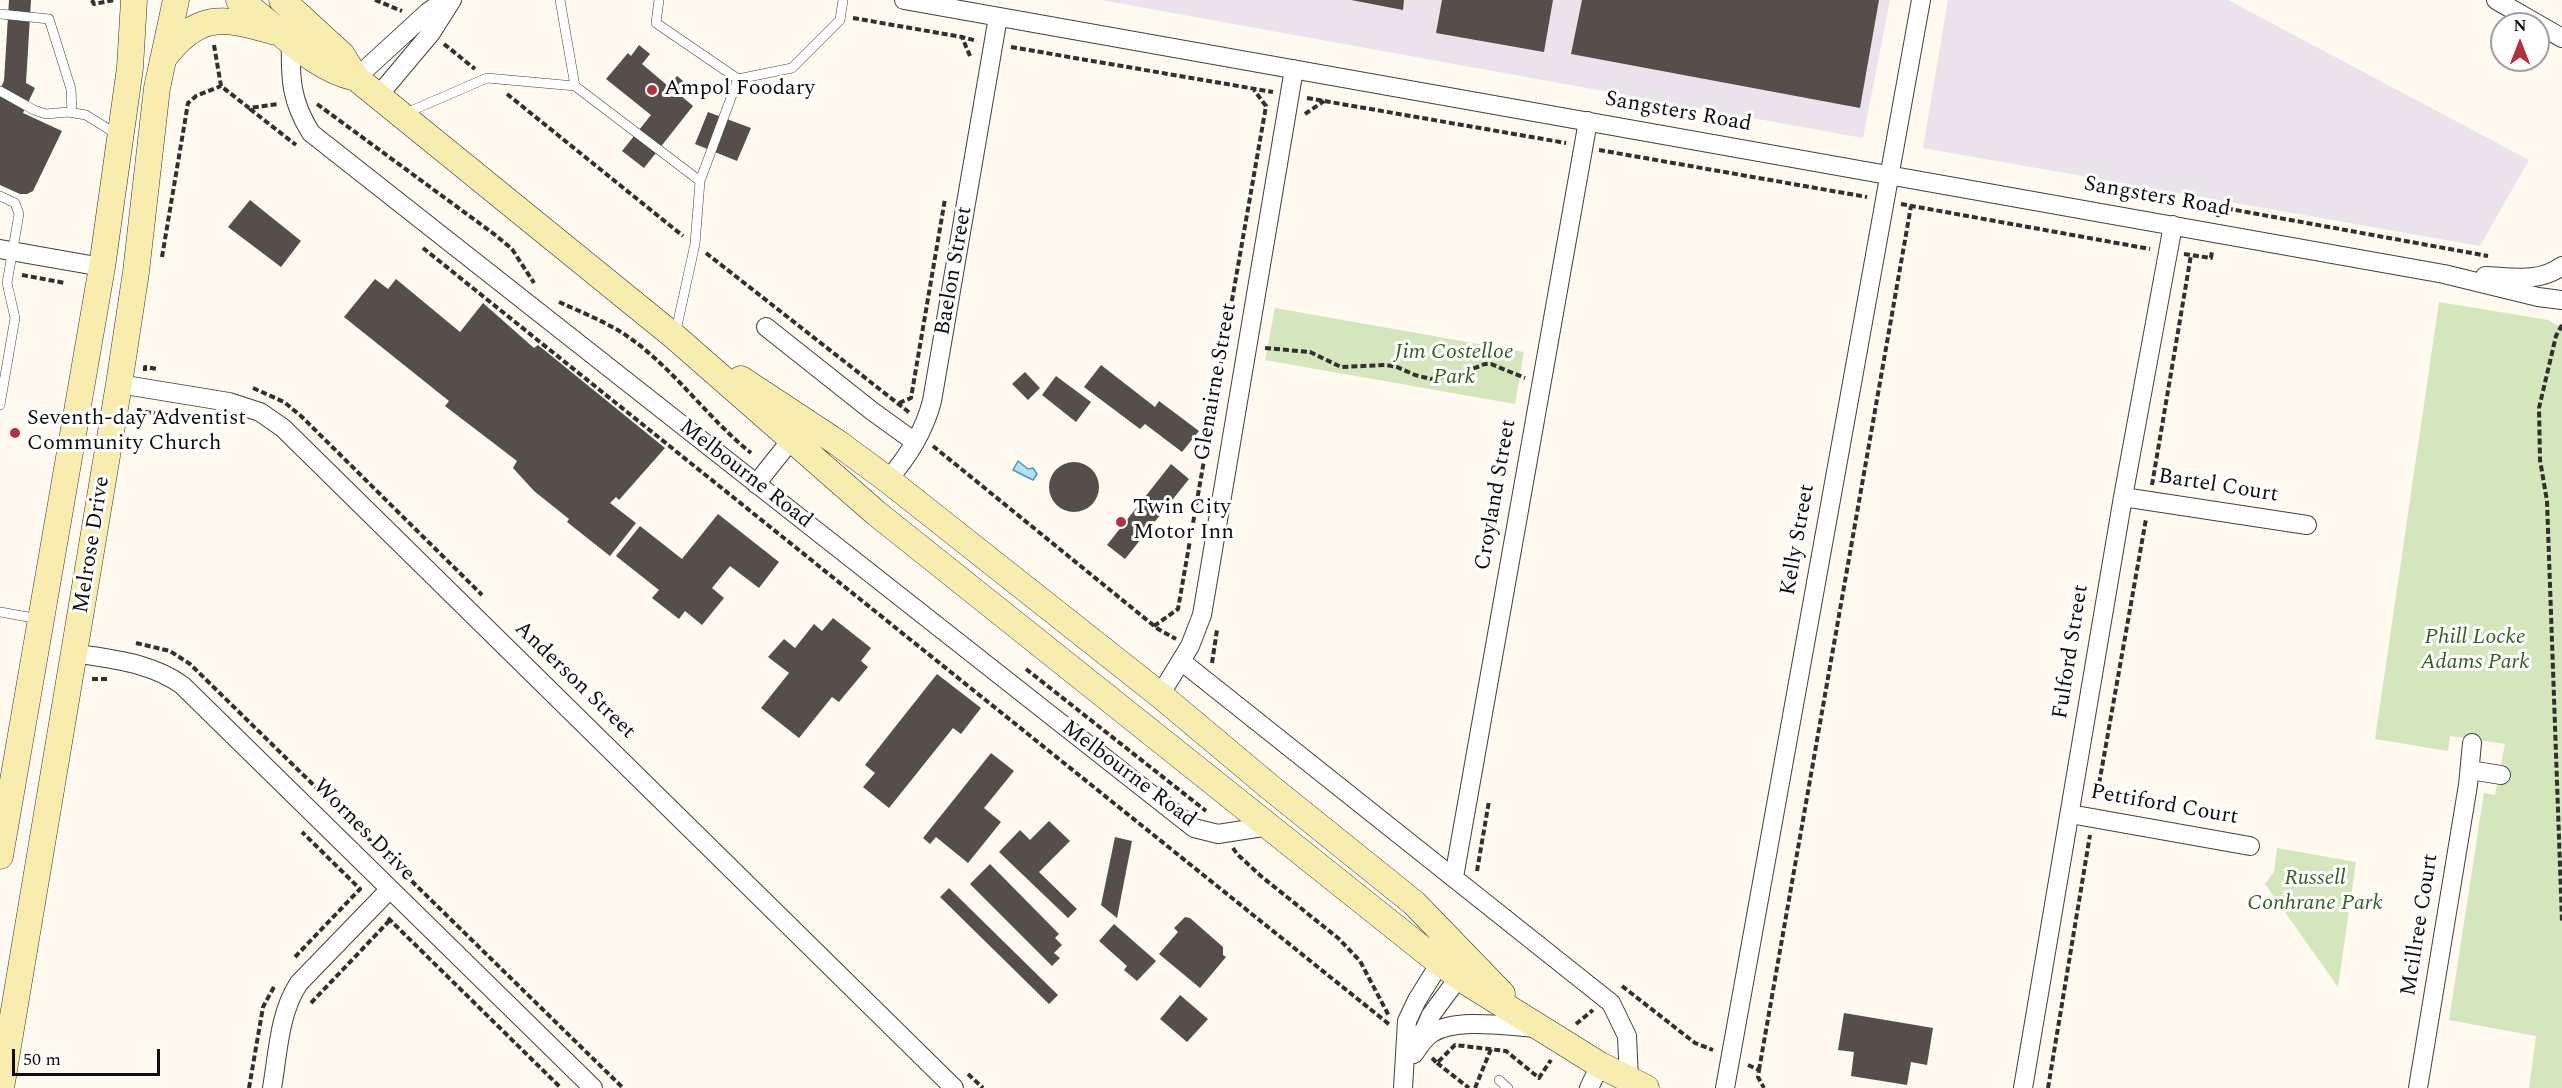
<!DOCTYPE html>
<html>
<head>
<meta charset="utf-8">
<style>
	body { margin:0 }
	#map { position:relative; width:2562px; height:1088px; overflow:hidden; background:#fefaef; font-family:Spectral,serif }
	canvas { display:block }
	.north { position:absolute; left:2490px; top:12px; width:60px; height:60px; box-sizing:border-box; background:#fff; border:2px solid #9f9f9f; border-radius:50%; rotate:0deg; font-size:16px; font-weight:700; line-height:24px; text-align:center; color:#0e0e0e }
	.north::after { content:''; display:block; margin:auto; width:21px; height:27px; background:#b3303f; clip-path:polygon(50% 0,100% 100%,50% 72%,0 100%) }
	.scale { position:absolute; left:12px; top:1049px; width:148px; height:27px; box-sizing:border-box; border:3px solid #0e0e0e; border-top:0; padding-left:8px; font-size:18px; line-height:21px; white-space:nowrap; color:#0e0e0e; -webkit-text-stroke:4px #fff; paint-order:stroke }
</style>
</head>
<body>
<div id="map">
<canvas width="2562" height="1088"></canvas>
<div class="north">N</div>
<div class="scale">50 m</div>
</div>
<script>
const ctx = document.querySelector('canvas').getContext('2d');
ctx.lineJoin = 'round';
function paint(path, color) { ctx.fillStyle = color; ctx.fill(path, 'evenodd'); }
function trace(path, color, width, dash) { ctx.strokeStyle = color; ctx.lineWidth = width; ctx.lineCap = dash ? 'butt' : 'round'; ctx.setLineDash(dash || []); ctx.stroke(path); }
function write(font, color, halo, rows, align = 'center') {
  ctx.font = font + ' Spectral,serif'; ctx.lineWidth = 6; ctx.setLineDash([]); ctx.textBaseline = 'middle'; ctx.strokeStyle = halo; ctx.fillStyle = color; for (const [text, x, y, turn = 0] of rows) {
    ctx.save(); ctx.translate(x, y); ctx.rotate((+turn || 0) * Math.PI / 180); ctx.textAlign = isNaN(turn) ? turn : align; if (halo) ctx.strokeText(text, 0, 0); ctx.fillText(text, 0, 0); ctx.restore();
  }
}
paint(new Path2D(`
	M1101 0H1890L1863 138Z
	M1948 0H2228L2529 160 2480 246 1923 148Z`), '#eae3ec');
paint(new Path2D(`
	M2439 302 2548 320 2562 328V1088H2529L2536 1036 2449 1020 2484 793 2495 795 2505 744 2450 736 2448 751 2375 739Z
	M1275 308 1524 352 1515 404 1265 360Z
	M2277 848 2356 862 2338 987 2265 884 2274 872Z`), '#d4e6bb');
const water = new Path2D(`
	M1018 461 1028 469 1033 468 1037 474 1033 480 1013 470Z`);
paint(water, '#b8e0f1');
trace(water, '#4499c3', 1.5);
paint(new Path2D(`
	M9 0H31L26 83 35 88 23 113 62 131 33 191 27 194H20L0 185V89L4 81Z
	M1351 0H1404L1403 10Z
	M1442 0H1553L1544 52 1436 33Z
	M1582 0H1879L1860 108 1571 54Z
	M639 45 650 54 642 64 668 86 677 76 688 85 680 95 693 106 644 168 622 151 651 115 606 79 628 53 631 56Z
	M708 112 751 128 737 161 695 144Z
	M250 200 301 241 281 267 228 227Z
	M375 279 388 289 396 279 460 332 483 303 534 348 538 345 665 448 619 500 616 497 610 503 636 523 610 556 567 522 569 519 534 491 513 468 517 461 445 406 449 401 344 317Z
	M1101 365 1155 407 1159 401 1199 431 1182 452 1145 424 1140 429 1084 387Z
	M1025 372 1040 388 1028 400 1012 384Z
	M1056 376 1091 402 1076 422 1042 395Z
	M1049 487a25 25 0 1 1 50 0a25 25 0 1 1-50 0Z
	M1171 464 1189 479 1125 559 1107 545Z
	M718 514 779 562 759 588 730 566 712 588 724 598 702 625 685 611 679 619 652 598 659 590 616 556 640 526 682 559Z
	M833 618 871 648 861 661 868 667 839 702 832 697 799 738 761 708 789 673 768 657 784 639 795 648 814 624 822 631Z
	M937 674 981 708 961 734 953 728 889 808 863 787 875 773 865 765Z
	M991 753 1014 771 984 808 1001 822 968 863 936 837 930 844 923 838Z
	M1049 821 1070 841 1039 872 1077 909 1068 918 999 852 1020 830 1030 840Z
	M1115 837 1132 841 1117 918 1101 905Z
	M990 864 1059 934 1055 938 1062 945 1054 953 1060 958 1052 966 970 884Z
	M949 888 1058 995 1049 1004 940 897Z
	M1185 917 1190 918 1223 947V955L1226 957 1200 988 1159 954 1178 932 1174 928Z
	M1114 924 1156 961 1137 981 1124 970 1127 966 1099 941Z
	M1180 995 1208 1019 1187 1042 1160 1019Z
	M1844 1013 1933 1028 1927 1065 1911 1062 1907 1085 1851 1076 1854 1052 1838 1050Z`), '#554e4b');
const lane = new Path2D(`
	M560 0 575 86 700 181 695 244 675 335
	M659 0 656 23 738 79 700 181
	M0 14 49 19 71 89 72 113
	M738 79 792 68 840 20 843 0
	M0 91 34 110 46 114 68 112 86 115 118 135
	M406 113 487 78 575 86
	M0 196 15 203 19 214 7 283 15 318 0 405
	M0 612 39 619
	M1499 1080 1508 1088`);
const street = new Path2D(`
	M904 0 2444 274 2538 297 2562 300
	M2496 0 2562 38
	M291 42C290 79 291 101 311 133L1194 828 1218 834 1269 826
	M356 78 428 12 445 0
	M378 96 431 33 452 0
	M0 249 102 267
	M2485 276C2511 277 2539 283 2562 266
	M766 327 872 411 915 442
	M119 384 229 402 260 412 283 428 954 1088
	M888 480C908 456 924 432 932 401L998 17
	M756 484 791 440
	M2123 497 2307 525
	M75 653C113 660 150 662 182 685L593 1088
	M1181 661 1611 1003 1627 1036 1629 1080
	M1160 695 1190 646 1202 615 1294 69
	M2470 770 2501 775
	M2070 814 2250 846
	M1454 877 1588 121
	M1418 1044 1431 1015 1459 977
	M1414 1054C1419 1046 1424 1038 1432 1033 1458 1017 1510 1027 1540 1028
	M272 1088C278 1053 279 1013 299 983L389 890
	M1403 1088 1407 1021 1417 1000 1440 963
	M1589 1088 1600 1065
	M1725 1088 1921 0
	M2023 1088 2123 497 2173 225
	M2418 1088 2468 785 2472 743`);
const secondary = new Path2D(`
	M239 0C276 25 310 68 356 78L675 337 876 513 1440 963 1468 983 1600 1065 1646 1088
	M282 0 342 55 356 78
	M163 59C197 13 222 16 272 31
	M741 379 838 443 888 480 1160 695 1271 788 1414 903 1502 994
	M0 856 102 267 130 68 134 0
	M1 1088 119 384 136 272 157 88 176 0`);
trace(lane, '#414141', 10);
trace(street, '#414141', 20);
trace(secondary, '#303030', 27);
trace(new Path2D(`
	M92 0 94 4 114 0
	M375 0 402 11
	M853 18 962 37
	M444 44 475 69
	M214 45 221 86 249 108 278 104
	M1011 47 1273 92
	M970 56 962 37 977 41
	M507 94 683 236
	M1307 98 1566 143
	M317 104 494 234 512 249 534 283
	M250 109 296 145
	M1305 114 1324 101
	M1599 150 1867 197
	M1901 204 2150 249
	M2218 217 2219 207 2488 256
	M423 248 1390 1025
	M706 253 910 413
	M2184 254 2211 258 2212 251
	M162 257 188 103 196 96 221 86
	M22 275 65 283
	M559 302C579 311 601 320 621 332 671 364 705 416 751 453
	M2562 325 2556 336 2539 408 2540 460 2547 501 2562 922
	M1265 348 1310 352 1341 367 1386 365 1397 367 1415 375 1431 379 1459 374 1485 364H1491L1525 378
	M145 371V367L158 369
	M253 388 284 402 301 416 482 595
	M899 403 911 398 945 199
	M139 408V411L229 424
	M933 446 1158 629 1176 639
	M2152 485 2191 255
	M1154 626 1178 609 1266 106 1254 90
	M136 643 170 651 190 664 623 1088
	M1212 663 1217 630
	M1026 669 1206 811
	M92 679H107
	M2096 801 2146 519
	M1233 848 1237 854 1262 877 1338 938 1360 961 1389 1016
	M1477 871 1489 801
	M388 918 561 1088
	M295 957 360 889 302 832
	M1622 986 1695 1043 1713 1050
	M311 1003 390 920
	M1576 1024 1593 1010
	M1432 1058 1437 1063 1455 1045 1506 1051 1539 1078 1551 1060
	M1437 1063 1469 1088
	M1748 1065 1759 1070 1758 1077 1764 1088
	M1759 1070 1911 206
	M968 1074 983 1088
	M249 1088 263 1007 275 985
	M1475 1088 1491 1049
	M2048 1088 2090 835`), '#303030', 4, [6, 3]);
trace(lane, '#fff', 9);
trace(street, '#fff', 18);
trace(secondary, '#f9ecaf', 26);
for (const [x, y, r, color] of [
	[652,90,6,"#b3303f"],
	[15,433,6,"#b3303f"],
	[1121,522,6,"#b3303f"]
]) { const dot = new Path2D(); dot.arc(x, y, r, 0, 2 * Math.PI); ctx.fillStyle = color; ctx.fill(dot); trace(dot, '#fff', 2); }
write('22px', '#0e0e0e', '#fff', [
	["Ampol Foodary",664,90],
	["Seventh-day Adventist",27,420],
	["Community Church",27,445],
	["Twin City",1133,509],
	["Motor Inn",1133,534]
], 'left');
write('22px', '#0e0e0e', '#fff', [
	["Sangsters Road",1678,113,10],
	["Sangsters Road",2157,198,10],
	["Baelon Street",955,271,-80],
	["Glenairne Street",1217,382,-80],
	["Melbourne Road",745,475,38],
	["Bartel Court",2218,487,9],
	["Croyland Street",1497,495,-80],
	["Kelly Street",1799,540,-80],
	["Melrose Drive",93,545,-81],
	["Fulford Street",2072,652,-81],
	["Anderson Street",574,681,44],
	["Melbourne Road",1128,775,37],
	["Pettiford Court",2164,806,10],
	["Wornes Drive",363,831,45],
	["Mcillree Court",2421,925,-81]
]);
write('italic 22px', '#336023', '#fff', [
	["Jim Costelloe",1454,354],
	["Park",1454,379],
	["Phill Locke",2475,639],
	["Adams Park",2475,664],
	["Russell",2315,880],
	["Conhrane Park",2315,905]
]);
</script>
</body>
</html>
